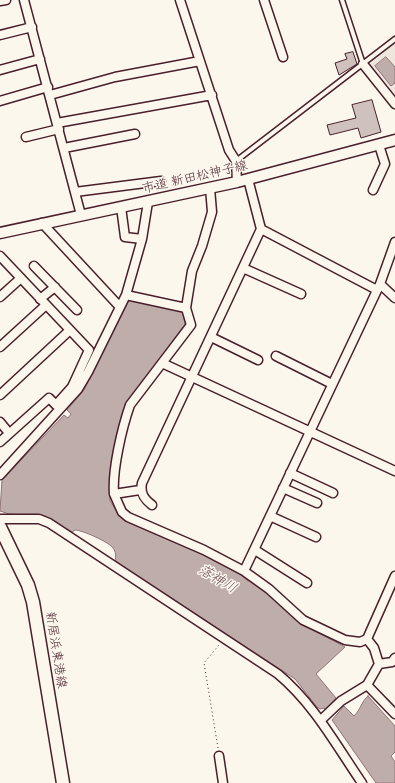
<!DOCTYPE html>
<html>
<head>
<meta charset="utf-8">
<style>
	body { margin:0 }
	canvas { display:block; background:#fbf7ec }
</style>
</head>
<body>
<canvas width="395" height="783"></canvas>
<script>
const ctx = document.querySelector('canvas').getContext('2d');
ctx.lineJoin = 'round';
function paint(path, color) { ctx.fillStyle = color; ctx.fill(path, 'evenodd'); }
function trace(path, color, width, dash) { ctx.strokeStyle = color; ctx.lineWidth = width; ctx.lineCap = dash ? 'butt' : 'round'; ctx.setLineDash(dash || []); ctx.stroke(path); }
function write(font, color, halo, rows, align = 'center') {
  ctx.font = font + ' Mynerve,"Klee One",sans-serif'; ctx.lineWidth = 3; ctx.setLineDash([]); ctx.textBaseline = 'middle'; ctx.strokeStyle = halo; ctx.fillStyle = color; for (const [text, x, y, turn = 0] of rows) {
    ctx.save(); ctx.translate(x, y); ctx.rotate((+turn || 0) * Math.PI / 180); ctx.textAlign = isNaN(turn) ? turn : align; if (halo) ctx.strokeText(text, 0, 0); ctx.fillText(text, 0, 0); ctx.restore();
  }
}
paint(new Path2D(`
	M395 43V98L368 66Z`), '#eee7de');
const water = new Path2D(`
	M386 57 395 67V83L391 86 375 66Z
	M128 299 183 312 185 324 128 402 119 430 110 484V501L116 510 127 522 202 554 241 575 248 581 249 580 261 587 302 624 345 647 316 674 336 698 326 710 324 708 320 709 317 707 295 679 115 561C116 556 116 552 113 548 109 542 82 530 75 530L72 532 45 516 9 514 0 511 2 480 64 415 68 418 71 414 67 410 84 390Z
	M368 696 395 726V752L391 756 395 762V783H376L332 720 344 706 354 716C361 709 361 702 368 696Z`);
paint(water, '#bfadaa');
trace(water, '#907477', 1);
const building = new Path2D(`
	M353 52 357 64 339 75 335 63 347 59 345 54Z
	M372 100 381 132 361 138 358 128 330 135 327 125 356 118 352 105Z`);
paint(building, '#cfc2bc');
trace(building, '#4a1f2b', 1);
const service = new Path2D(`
	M342 0 363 64
	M236 161 395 39`);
const minor = new Path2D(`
	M24 0 81 215
	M180 0 229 150 236 161 237 182
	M264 0 283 57
	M0 1 6 0
	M0 35 32 27
	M363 64 395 104
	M0 70 40 59
	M50 95 115 77 200 61
	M0 101 48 87
	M57 123 212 95
	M26 137 59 129
	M64 148 135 134
	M248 179 261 229
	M373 190 385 164 379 145
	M75 192 161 181
	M121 207 125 237 142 239
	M42 223 119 306
	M395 242 380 284 395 298
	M0 256 89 350 72 387 56 405 49 398 0 442
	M34 266 77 310
	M243 268 301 294
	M380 284 244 571 269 589 303 620 345 640 360 642 367 639 374 648 379 664 392 662 395 658
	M126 295 186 308 191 325 130 405C122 428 112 470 114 494L140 490
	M0 297 21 278
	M40 299 55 287
	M186 308 192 271 202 246 212 212 210 188
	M211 337 258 360
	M0 347 46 305
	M276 356 332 384
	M162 363 395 471
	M0 395 70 330
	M0 422 9 433
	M290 473 333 493
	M0 475 78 389 88 372 126 295 142 239 148 202
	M283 488 317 503
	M114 494 122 512 128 517 204 550 244 571
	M152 505C144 499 140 493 142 483L261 229 377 290
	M270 516 316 537
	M0 519H39L49 523 278 674C314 704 336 745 362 783
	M255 550 307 583
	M367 639 395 576
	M367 685 395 714
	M321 720 341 701 367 685 379 664
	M219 756 223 783`);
const tertiary = new Path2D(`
	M0 233 237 182 395 140`);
const secondary = new Path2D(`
	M0 527 28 585 33 602 63 783`);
trace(service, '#4a1f2b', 7);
trace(minor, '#4a1f2b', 11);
trace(tertiary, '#4a1f2b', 13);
trace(secondary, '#4a1f2b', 15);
trace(new Path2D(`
	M218 748 204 663 219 645`), '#4a1f2b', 1, [1, 3]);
trace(service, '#fbf7ec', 4);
trace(minor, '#fbf7ec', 8);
trace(tertiary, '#fbf7ec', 10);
trace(secondary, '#fbf7ec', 12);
write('13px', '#4a1f2b', '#fbf7ec', [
	["市道 新田松神子線",195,178,-13],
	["新居浜東港線",55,650,81]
]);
write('italic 14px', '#6d4a51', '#fbf7ec', [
	["落神川",217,580,31]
]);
</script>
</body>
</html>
